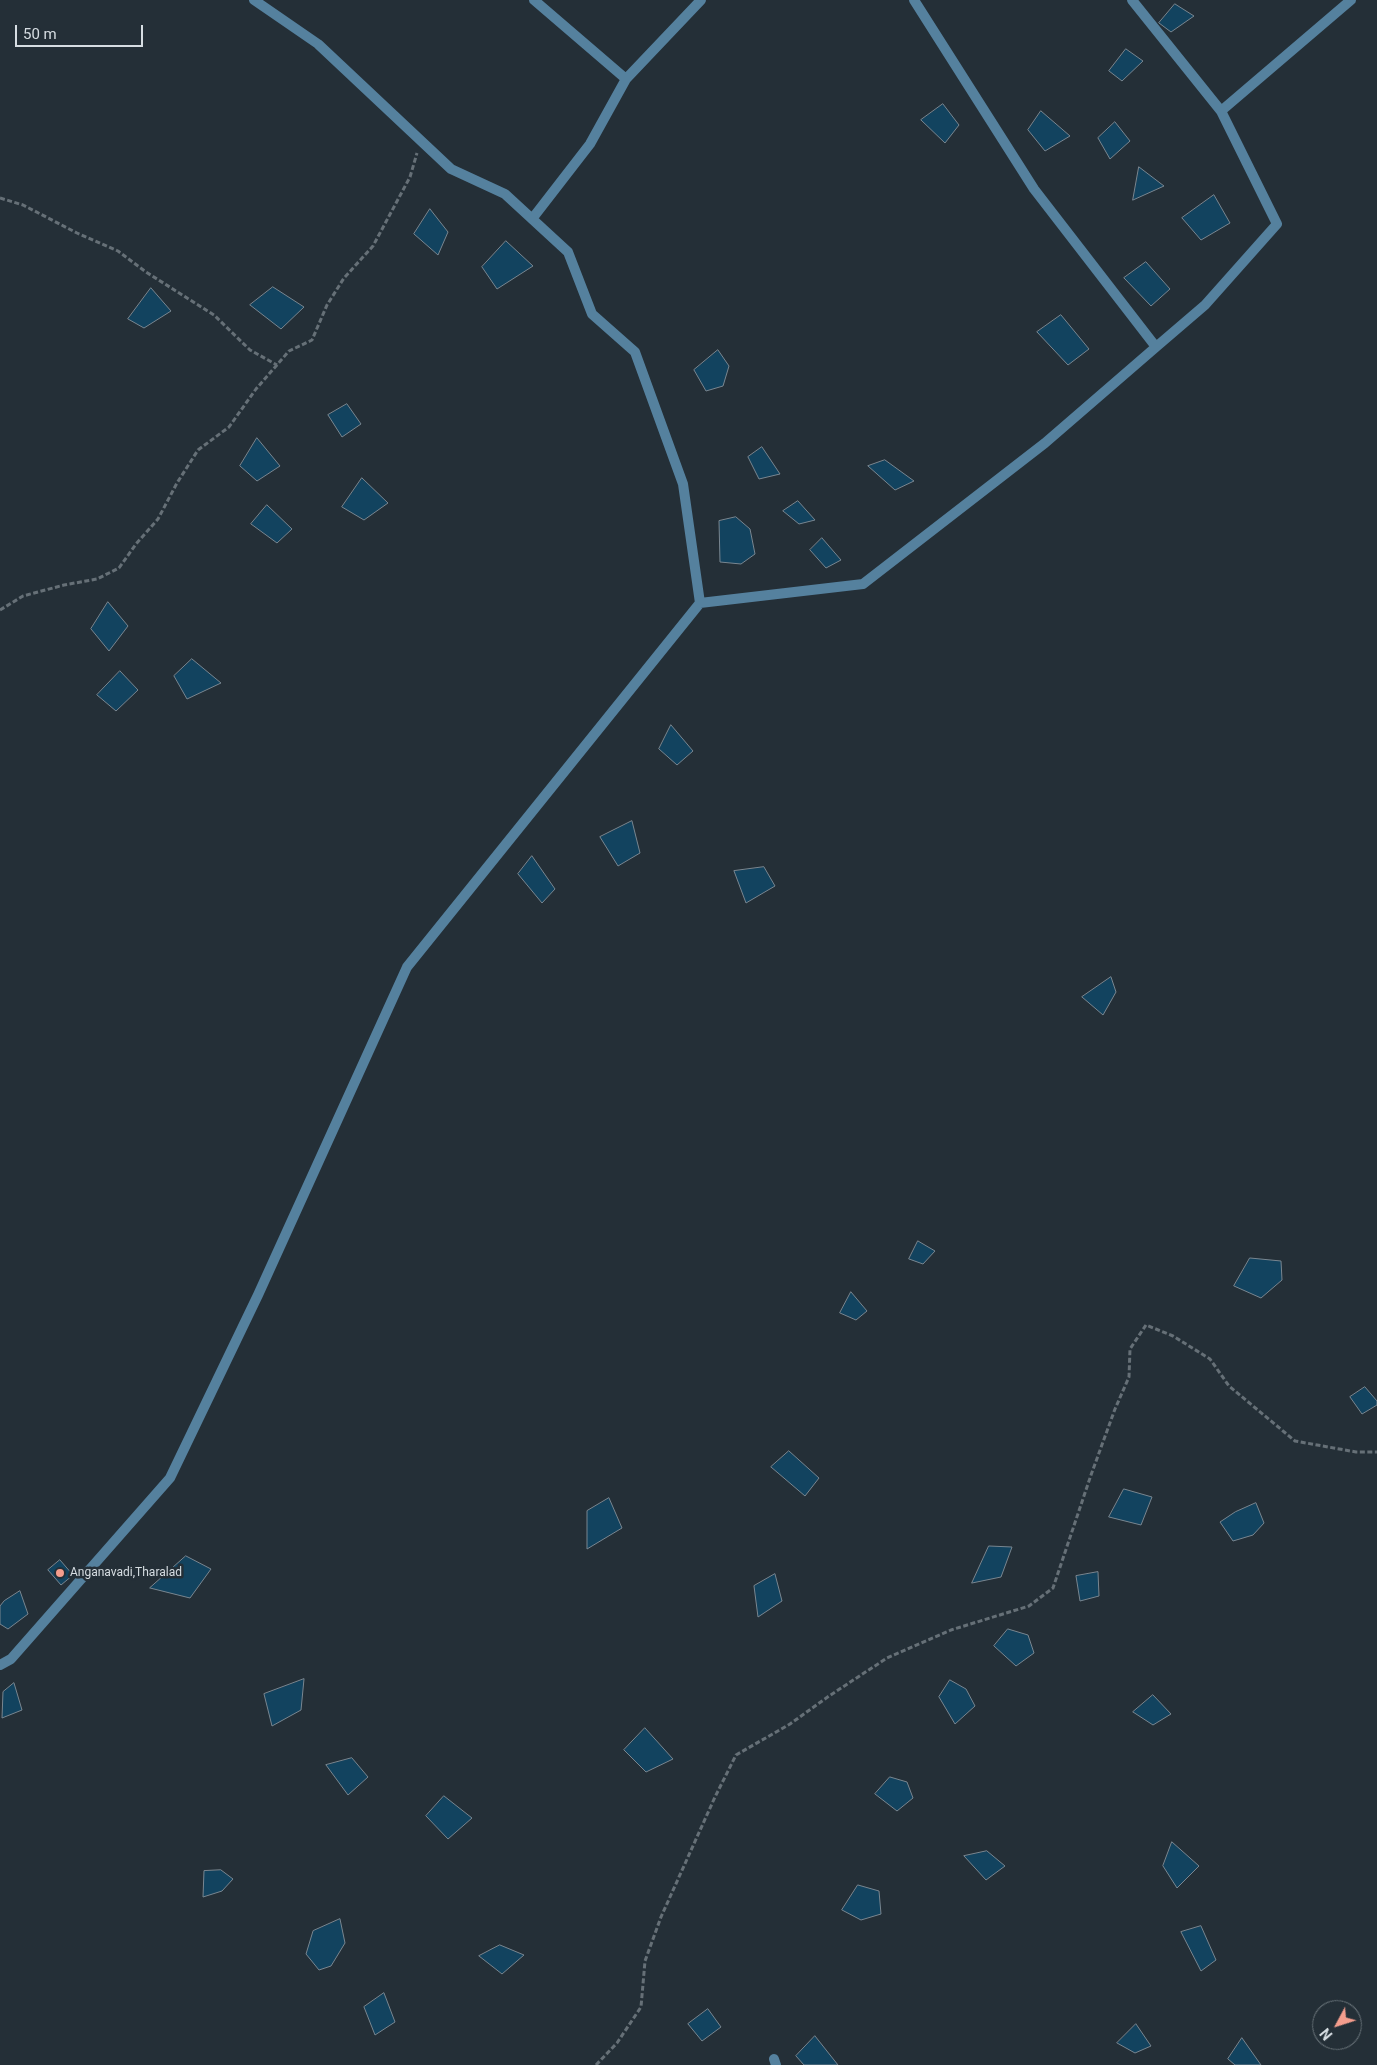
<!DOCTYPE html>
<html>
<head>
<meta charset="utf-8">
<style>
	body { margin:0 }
	#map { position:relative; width:1377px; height:2065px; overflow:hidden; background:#242f37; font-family:Roboto,sans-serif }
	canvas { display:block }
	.north { position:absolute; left:1312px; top:2000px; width:50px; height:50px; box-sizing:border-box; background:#242f37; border:1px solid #6b757b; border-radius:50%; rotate:230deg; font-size:14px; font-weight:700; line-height:20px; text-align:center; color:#d6dde2 }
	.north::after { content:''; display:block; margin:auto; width:18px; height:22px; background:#f49d8d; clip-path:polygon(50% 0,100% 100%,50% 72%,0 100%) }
	.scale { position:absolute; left:15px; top:25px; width:128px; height:22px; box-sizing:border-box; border:2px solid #d6dde2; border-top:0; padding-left:6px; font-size:15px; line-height:18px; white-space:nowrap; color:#d6dde2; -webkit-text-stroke:4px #242f37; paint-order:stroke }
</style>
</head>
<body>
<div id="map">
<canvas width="1377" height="2065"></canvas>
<div class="north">N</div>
<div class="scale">50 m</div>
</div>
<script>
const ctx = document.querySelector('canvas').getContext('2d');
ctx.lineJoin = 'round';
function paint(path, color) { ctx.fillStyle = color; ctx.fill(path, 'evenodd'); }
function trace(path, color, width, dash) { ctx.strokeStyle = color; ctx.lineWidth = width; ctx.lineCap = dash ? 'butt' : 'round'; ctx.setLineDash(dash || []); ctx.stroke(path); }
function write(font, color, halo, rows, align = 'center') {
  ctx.font = font + ' Roboto,sans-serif'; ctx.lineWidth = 5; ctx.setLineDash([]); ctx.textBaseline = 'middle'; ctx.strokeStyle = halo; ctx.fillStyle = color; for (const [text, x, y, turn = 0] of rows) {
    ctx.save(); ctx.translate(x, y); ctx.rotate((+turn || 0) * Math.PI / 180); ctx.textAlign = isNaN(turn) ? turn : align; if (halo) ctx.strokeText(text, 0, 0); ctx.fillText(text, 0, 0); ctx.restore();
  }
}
const building = new Path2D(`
	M1175 4 1194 16 1171 32 1159 23Z
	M1126 49 1143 61 1122 81 1109 71Z
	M943 104 959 125 945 143 921 120Z
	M1041 111 1070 136 1045 151 1028 130Z
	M1115 122 1130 141 1110 159 1098 138Z
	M1139 167 1164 186 1133 200Z
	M1214 195 1230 223 1201 240 1182 218Z
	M430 209 448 232 438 255 414 234Z
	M506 241 533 266 497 289 482 267Z
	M1146 262 1170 289 1151 306 1124 278Z
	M273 287 304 307 281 329 250 305Z
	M151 288 171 311 144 328 128 319Z
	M1061 315 1089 349 1068 365 1037 332Z
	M718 350 729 366 723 386 706 391 694 370Z
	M347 404 361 424 342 437 328 415Z
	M257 438 280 466 257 481 240 466Z
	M762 447 780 474 759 479 748 457Z
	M885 460 914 481 895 490 868 466Z
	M362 478 388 503 364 520 342 507Z
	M798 501 815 520 799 524 783 511Z
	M267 505 292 529 277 543 251 524Z
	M736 517 750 529 755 554 741 564 720 562 719 521Z
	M822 538 841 560 826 568 810 550Z
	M108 602 128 626 109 651 91 629Z
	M192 659 221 683 187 699 174 676Z
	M120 671 138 690 116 711 97 695Z
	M671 725 693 751 677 765 659 749Z
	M632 821 640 853 618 866 600 837Z
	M532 856 555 889 542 903 518 874Z
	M764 867 775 886 746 903 734 871Z
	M1111 977 1116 992 1103 1015 1082 997Z
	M918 1241 935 1251 923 1264 909 1259Z
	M1250 1258 1281 1261 1282 1280 1261 1298 1234 1286Z
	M851 1292 867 1311 856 1320 840 1313Z
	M1365 1387 1377 1401V1405L1362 1414 1350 1397Z
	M789 1451 819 1478 805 1496 771 1467Z
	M1124 1489 1152 1497 1141 1525 1109 1517Z
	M609 1498 622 1528 587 1549V1511Z
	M1256 1503 1264 1523 1253 1535 1233 1541 1220 1522 1235 1512Z
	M989 1546 1012 1547 1001 1577 972 1583Z
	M186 1556 211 1569 190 1598 150 1588Z
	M60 1560 73 1575 61 1585 48 1570Z
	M1098 1572 1099 1596 1080 1601 1076 1576Z
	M775 1574 782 1601 758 1617 754 1586Z
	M20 1591 28 1614 8 1629 0 1624V1606L4 1601Z
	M1008 1629 1028 1635 1034 1653 1016 1666 994 1646Z
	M304 1679 301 1710 272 1726 264 1694Z
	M950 1680 966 1689 975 1706 955 1724 939 1697Z
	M14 1683 22 1710 2 1718 3 1692Z
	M1153 1695 1171 1714 1153 1725 1133 1712Z
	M645 1728 673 1759 646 1772 624 1750Z
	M352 1758 368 1777 348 1795 326 1765Z
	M890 1777 907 1782 913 1798 897 1811 875 1794Z
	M444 1796 472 1818 448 1839 426 1816Z
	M1172 1842 1199 1866 1177 1888 1163 1866Z
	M987 1851 1005 1866 986 1880 964 1856Z
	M221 1870 233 1879 222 1891 203 1897 204 1871Z
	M858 1885 879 1891 881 1914 861 1920 842 1910Z
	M340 1919 345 1943 331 1966 319 1970 306 1954 313 1931Z
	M1201 1926 1216 1960 1201 1971 1181 1932Z
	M500 1945 524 1955 502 1974 479 1956Z
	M384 1993 395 2022 375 2035 364 2007Z
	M708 2009 721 2027 702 2041 688 2024Z
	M1136 2024 1151 2046 1135 2053 1117 2043Z
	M815 2036 838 2065H804L796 2056Z
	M1242 2038 1261 2065H1235L1228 2059Z`);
paint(building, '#12435f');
trace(building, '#798690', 1);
trace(new Path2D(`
	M0 198 23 205 77 233 118 251 146 272 214 315 250 350 277 365
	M0 610 23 596 64 585 97 579 119 568 136 544 158 519 177 483 198 450 229 427 256 389 289 351 312 340 327 305 344 278 373 246 410 177 417 153
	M596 2065 617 2043 641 2007 645 1961 661 1917 715 1797 736 1755 790 1724 829 1696 887 1658 951 1630 1029 1606 1053 1588 1091 1475 1115 1409 1129 1377 1130 1349 1146 1325 1173 1336 1210 1359 1229 1386 1295 1441 1356 1452H1377`), '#667077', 3, [5, 2.5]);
trace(new Path2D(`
	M534 0 626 79 701 0
	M914 0 1034 189 1156 347
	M1132 0 1221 111
	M532 219 590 144 626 79
	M700 603 863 584 1045 443 1156 347 1205 305 1277 224 1221 111 1351 0
	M0 1665 11 1659 170 1478 258 1295 407 967 700 603 683 484 635 352 592 314 568 252 505 194 451 169 318 44 254 0
	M774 2059 776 2065`), '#55819e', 10);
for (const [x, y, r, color] of [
	[60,1573,5,"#f49d8d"]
]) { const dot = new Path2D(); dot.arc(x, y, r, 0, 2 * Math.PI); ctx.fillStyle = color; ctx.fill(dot); trace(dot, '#242f37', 2); }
write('12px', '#d6dde2', '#242f37', [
	["Anganavadi,Tharalad",70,1573]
], 'left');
</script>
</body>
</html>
